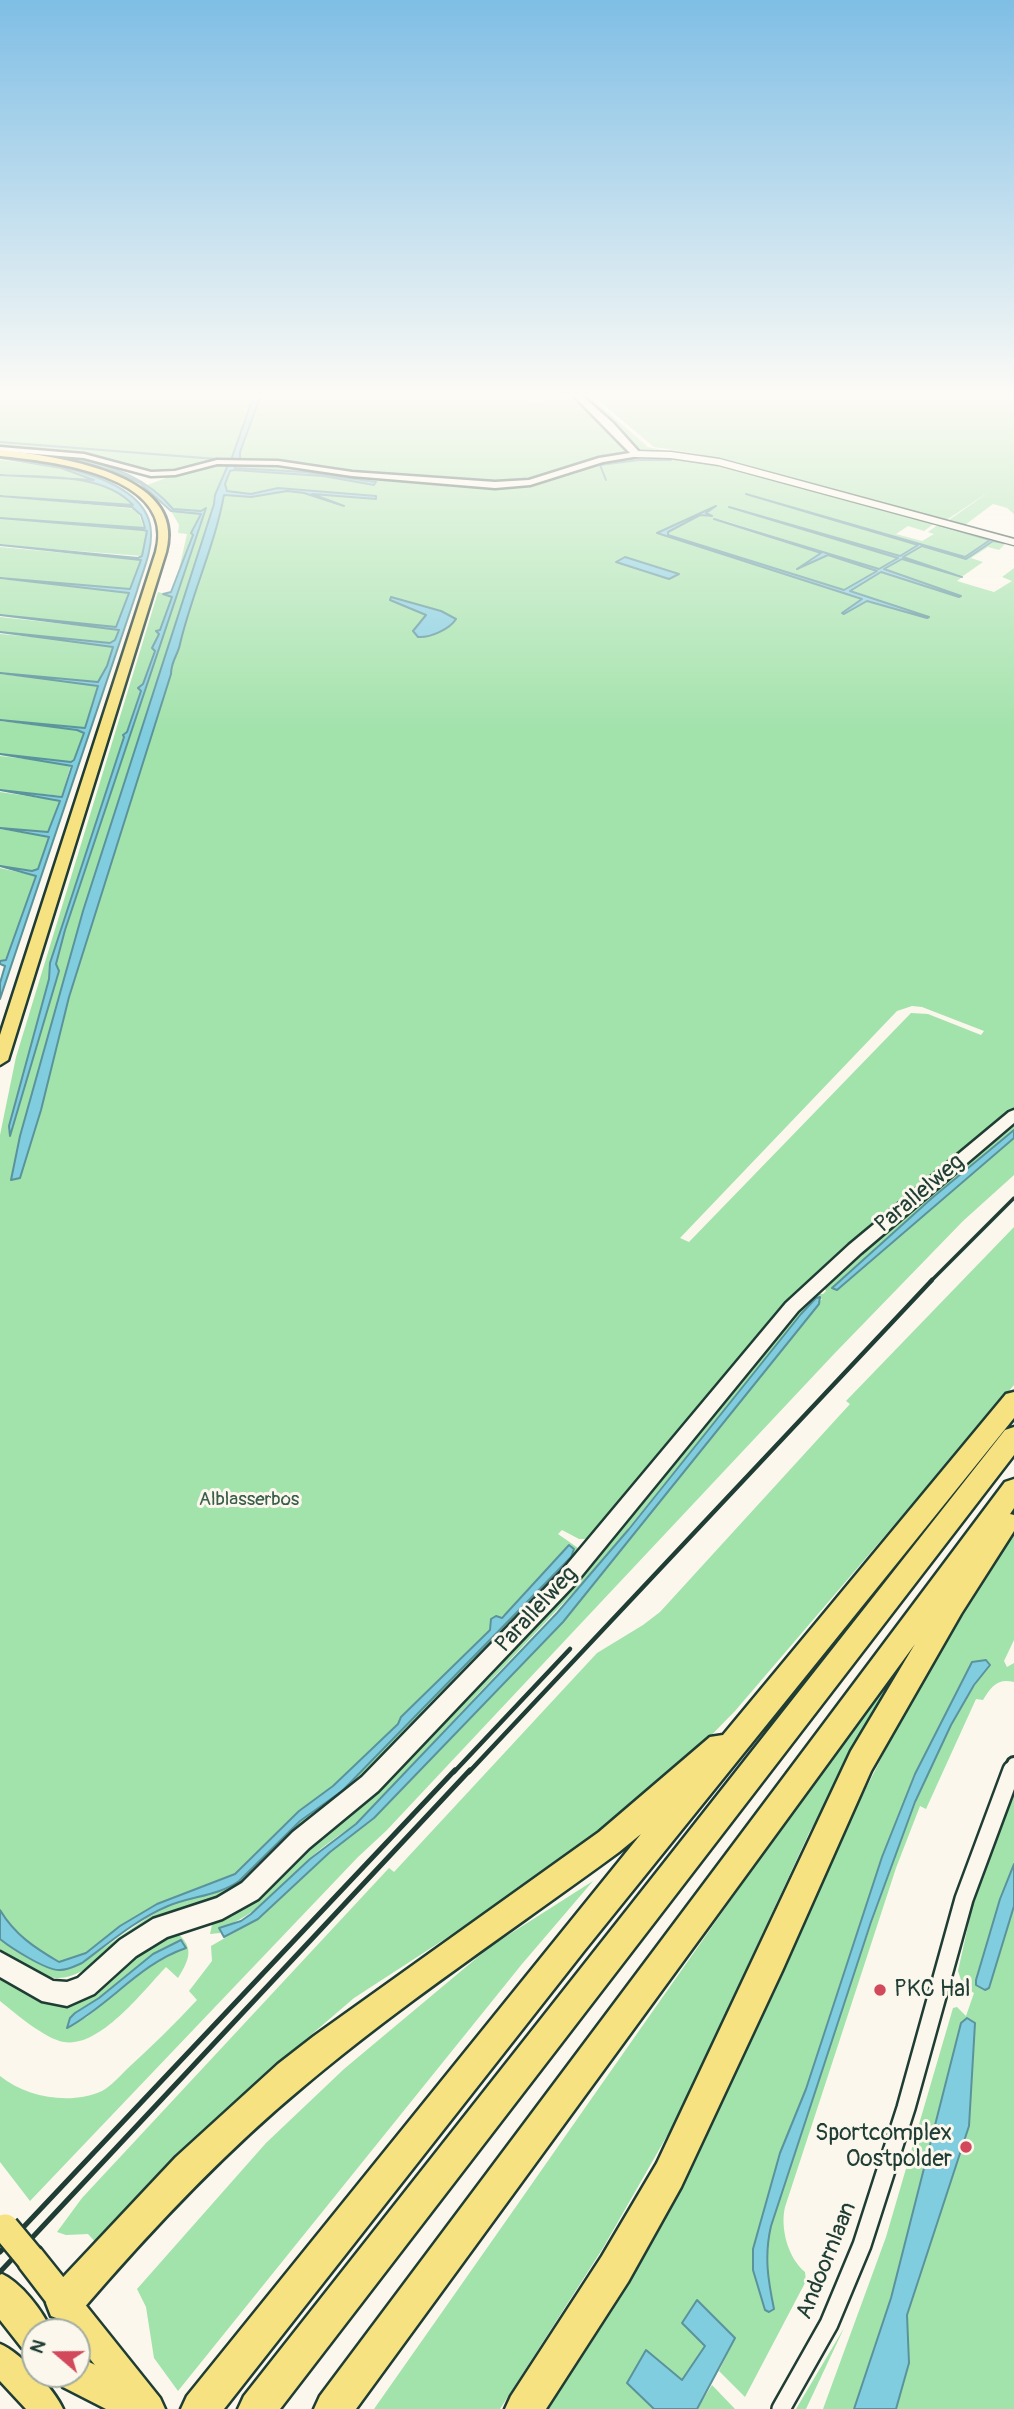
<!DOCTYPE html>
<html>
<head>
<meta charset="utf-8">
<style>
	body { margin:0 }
	#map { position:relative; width:1014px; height:2409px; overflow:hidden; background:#fbf7ec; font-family:Pangolin,sans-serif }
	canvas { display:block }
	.north { position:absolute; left:21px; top:2318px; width:70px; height:70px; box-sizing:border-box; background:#fbf7ec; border:2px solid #a3ada2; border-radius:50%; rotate:290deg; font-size:19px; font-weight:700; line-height:28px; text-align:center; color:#1f3d34 }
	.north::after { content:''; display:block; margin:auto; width:24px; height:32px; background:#d1495b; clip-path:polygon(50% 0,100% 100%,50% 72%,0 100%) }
</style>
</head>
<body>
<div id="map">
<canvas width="1014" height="2409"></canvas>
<div class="north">N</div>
</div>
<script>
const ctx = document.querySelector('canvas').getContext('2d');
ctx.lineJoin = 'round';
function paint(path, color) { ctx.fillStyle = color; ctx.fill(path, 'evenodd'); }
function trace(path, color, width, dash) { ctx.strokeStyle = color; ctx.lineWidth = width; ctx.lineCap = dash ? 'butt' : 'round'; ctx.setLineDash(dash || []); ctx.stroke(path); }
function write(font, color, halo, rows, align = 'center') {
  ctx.font = font + ' Pangolin,sans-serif'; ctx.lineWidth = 6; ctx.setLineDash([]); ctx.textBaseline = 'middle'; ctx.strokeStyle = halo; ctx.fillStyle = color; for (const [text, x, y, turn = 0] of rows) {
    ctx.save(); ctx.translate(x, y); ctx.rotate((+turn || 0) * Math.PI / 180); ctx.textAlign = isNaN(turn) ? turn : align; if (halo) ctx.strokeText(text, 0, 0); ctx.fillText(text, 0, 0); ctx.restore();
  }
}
paint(new Path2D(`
	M0 395H525L533 402 578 397 637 456H670L716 463 935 523 924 531 908 526 896 534 922 541 934 534 928 532 939 524 1007 542 999 550 988 547 971 558 983 562 963 576 730 507 962 577 957 581 994 592 1012 581 1002 577 1014 568V1109L795 1295 590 1539H579L562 1530 558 1534 578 1548 567 1568C481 1658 398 1751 304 1832 280 1853 255 1882 226 1895 202 1907 173 1907 150 1921 124 1937 88 1979 57 1978 37 1978 16 1960 0 1950V1939C11 1948 47 1971 60 1970 68 1970 75 1966 82 1963L147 1918 170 1905 229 1888 300 1821 342 1791 571 1557 563 1553C541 1574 516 1612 490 1623V1630L401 1717 398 1724 333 1786 299 1811 239 1874 189 1900 181 1894 120 1926 86 1953 59 1963C35 1948 15 1935 0 1910V1135L16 1057 148 625 158 592 173 596 187 534 178 533 179 525 171 511 185 512 173 509 147 485 166 478 165 473H152L89 456 0 447ZM715 506 706 512 710 517 700 515 667 533 668 535 840 590 848 589 877 571 828 555 799 569 822 554 716 518 875 568H883L896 561 883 569 961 596 881 572 849 591 928 618 867 601 844 614 862 599 658 533 668 531ZM165 619 139 710 65 930 56 964 59 971 10 1134 9 1126 49 979 50 963ZM912 1006 922 1007 984 1031 981 1035 928 1014 911 1013 689 1242 680 1238 897 1011Z
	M582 395H588L648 447 737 465 698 454 654 447 592 395H1014V514L1007 508 993 504 965 525 949 520 990 491 948 519H942L961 527 705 458 642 453 634 448Z
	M0 460 61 468 95 480 0 474Z
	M0 475C44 478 100 472 133 505L0 495Z
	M0 496 137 509 144 529 103 526 146 531 147 538 142 556 0 545Z
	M0 547 141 560 131 589 0 578Z
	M0 579 128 591 129 592 116 627 0 615Z
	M0 617 119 630 115 640 110 643 0 632Z
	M0 634 102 643 113 647 107 666 98 682 0 673Z
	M0 674 99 685 85 728 0 720Z
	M0 721 77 730 84 733 74 760 71 762 0 754Z
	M0 756 71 764 62 796 0 790Z
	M0 792 61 801 51 831 46 833 0 828Z
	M0 829 49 837 38 869 32 871 0 866Z
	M0 868 36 876 6 960 0 961Z
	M1014 1122V1130L932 1198 837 1289 1014 1138V1175L963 1221 834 1354 386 1831 358 1857 30 2201 0 2162V2076C27 2098 71 2105 102 2091 111 2086 120 2076 127 2069 151 2047 175 2024 197 2000L189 1991 212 1961 211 1946 258 1919 330 1852 374 1818 563 1622 822 1299 816 1298 801 1314 598 1566 356 1824C339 1835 323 1846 308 1860 280 1887 257 1916 220 1928V1933L210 1934 213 1920 288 1865 358 1807 780 1328 813 1294H823L826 1291 822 1285Z
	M1014 1227V1385L735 1711 689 1758 568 1859 354 1998 255 2083 100 2247 88 2234 66 2235 57 2232 82 2198 389 1868 394 1872 597 1653 643 1625 660 1612 850 1404 846 1401Z
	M1014 1530V1640L1004 1661 1007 1667 1014 1663V1682C997 1678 991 1687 983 1700L976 1699 926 1809 920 1806 896 1868 785 2207C780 2228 788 2258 805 2272L806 2281 745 2397 719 2371 735 2338 697 2300 705 2346 681 2381 646 2350 627 2382 654 2409H548L640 2253 745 2043 782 1976 857 1806 917 1688ZM972 1662 987 1668C942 1728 916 1800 891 1869 847 1987 812 2108 771 2226 764 2256 768 2280 774 2309L765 2310 753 2270 780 2153 806 2089 882 1857 915 1774Z
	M926 1626 809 1833 676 2120 603 2248 500 2409H374C558 2148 739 1885 926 1626Z
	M1014 1783V1864L1000 1899 976 1985 1014 1884V2409H823L886 2237 953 2008 957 2007 966 2016 974 1993 963 1986 958 1971 976 1890Z
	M593 1881 522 1964 178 2391 154 2358 146 2307 137 2289 266 2143 344 2069 491 1946Z
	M177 1933C195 1948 189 1960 178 1978L166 1967C143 1991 100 2048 64 2042 45 2039 15 2013 0 2001V1975L37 1999 54 2005 73 2000 146 1947ZM184 1942 185 1948 148 1966 87 2017 68 2027 87 2006Z
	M844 2328 806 2409H796Z
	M712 2385 735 2409H697Z`), '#a2e2ab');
const water = new Path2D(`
	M254 395H261L240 452V461L0 442 231 460Z
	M74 457C112 466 147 478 173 509L201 511 206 508 65 930 56 964 59 971 10 1136 9 1126 49 979 50 963 124 737 123 735 127 732 141 691 138 688 143 684 155 651 152 648 159 634 156 631 160 630 172 597 163 594 171 592 193 535 191 533 201 514 171 511 140 483 116 472 71 458Z
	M0 458C42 462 150 475 151 533 152 552 142 573 137 591L0 999V983L5 966 0 964V961L6 960 36 876 0 866 32 871 38 869 49 837 0 828 48 832 60 801 0 790 62 797 72 766 0 754 71 762 74 760 84 733 77 730 0 720 85 728 98 686 0 673 98 682 107 666 113 647 0 632 110 643 115 640 119 630 0 615 116 627 129 593 0 578 130 589 141 560 0 545 138 558 142 556 147 531 143 530 0 518 145 528 141 515 132 507 0 496 133 505C103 472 42 478 0 475L94 480 61 468Z
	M234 464 235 468 305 472 376 482 374 485 323 476 234 470 230 471 225 484 227 491 251 494 278 488 376 496V499L312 494 344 506 304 493 287 491 251 497 224 495C215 545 192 593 180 644 178 655 171 661 171 674L69 997 41 1110 20 1178 11 1180 20 1136 83 911 214 504 215 495 228 465Z
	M746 494 965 557 990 540 939 525 1004 543 993 541 966 559 922 546 903 557 962 577 902 559 884 569 961 596 959 597 881 572 850 591 929 617 927 618 867 601 844 614 842 613 862 599 657 533 716 506 706 513 712 516 700 515 668 532V535L844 590 877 571 828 555 797 569 821 553 714 519 879 569 898 558 729 507 900 556 918 545Z
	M625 557 679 574 669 579 616 562Z
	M391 597 441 611 456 619C450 629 430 638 418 637L413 631 426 615 390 600Z
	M1014 1130V1138L837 1290 832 1288 932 1198Z
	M820 1297 819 1304 563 1622 374 1818 330 1852 258 1919 224 1937 219 1928 241 1921 251 1914 310 1859 356 1824 557 1613 629 1529 801 1314 816 1298Z
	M569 1545 574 1549 571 1557 342 1791 300 1821 239 1881C218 1896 192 1896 168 1906 137 1919 109 1943 82 1963 75 1966 68 1970 60 1970 47 1971 11 1948 0 1939V1910C15 1935 35 1948 59 1962L86 1953 120 1926 157 1904 235 1874 299 1811 333 1786 398 1724 401 1717 490 1630 491 1619 496 1616 502 1618Z
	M986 1660 990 1665 974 1685 951 1725 915 1802 871 1922 771 2226C764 2256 768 2280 774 2309L769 2312 765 2310 753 2270V2249L780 2153 806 2089 882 1857 915 1774 972 1662Z
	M1014 1864V1906L989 1988 985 1990 976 1985V1980L1000 1899Z
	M181 1940 186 1948C139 1964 110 2005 67 2028L70 2018 75 2013 99 1998 153 1954Z
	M967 2018 975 2023 969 2126 907 2315 909 2363 896 2409H854L891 2298 961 2023Z
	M697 2300 735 2338 697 2409H654L627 2383 646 2350 682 2380 705 2346 682 2323Z`);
paint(water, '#81cde0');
trace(water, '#5a939b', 2);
trace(new Path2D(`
	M606 480 600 465 639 460H671`), '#5a939b', 2);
const streetFar2 = new Path2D(`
	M636 454 671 455 719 462 1014 542`);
const streetFar1 = new Path2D(`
	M1011 1772 1014 1764`);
const street = new Path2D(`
	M781 2409 829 2324 862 2245 906 2108 964 1899 1012 1770`);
const secondary = new Path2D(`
	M573 395H581L613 423 639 452V456L603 462 530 485 495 488 352 476 278 465 217 464 175 475 151 476 84 458 0 451V447L84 454 151 472 175 471 217 460 278 461 352 472 495 482 529 480 599 458 630 453Z
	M1014 1110V1123L861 1253 798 1311 574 1585 378 1791 309 1848 258 1899 222 1919 167 1937 136 1956 94 1994 67 2006 42 2001 0 1977V1952L53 1981 67 1982 78 1978 120 1940 153 1919 217 1898 242 1883 293 1832 362 1777 560 1573 786 1303 849 1245 1009 1112Z`);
const primary = new Path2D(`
	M0 450C53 456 188 472 166 552L8 1060 0 1065V1035L156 552C178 475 51 461 0 456Z
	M30 2243 40 2248 160 2398 165 2409H129L77 2342V2332H69L20 2268 15 2258 20 2248Z
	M0 2344C20 2352 54 2389 63 2409H26L0 2381Z`);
const highway = new Path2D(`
	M1014 1392V1418L584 1951 224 2409H181L187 2396 641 1834 619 1852C514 1929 404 2002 304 2086 221 2155 147 2234 77 2316L64 2321 51 2316 46 2303 51 2290 176 2157 278 2064 314 2036 599 1832 710 1737 723 1735 1006 1394Z
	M1014 1427V1455L280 2409H238L244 2396 1005 1430Z
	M1014 1479V1508L1010 1514 1014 1515V1531L961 1614 871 1771 782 1971 681 2187 628 2282 546 2409H505L511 2396 602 2256 657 2163 851 1751 915 1644 356 2409H314L320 2396 1005 1482Z
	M0 2273C21 2282 43 2311 52 2332H35V2353L22 2348 0 2320Z
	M77 2356 158 2396 164 2409H106L63 2387 58 2374H77Z`);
trace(streetFar2, '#1f3d34', 9);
trace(streetFar1, '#1f3d34', 18);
trace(street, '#1f3d34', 22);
trace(secondary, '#1f3d34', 5);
trace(primary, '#1f3d34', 5);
trace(highway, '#1f3d34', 5);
trace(streetFar2, '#fbf7ec', 6);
trace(streetFar1, '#fbf7ec', 12);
trace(street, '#fbf7ec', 17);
paint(secondary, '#fbf7ec');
paint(primary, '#f7e281');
paint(highway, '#f7e281');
trace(new Path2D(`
	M930 1282 1014 1198`), '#1f3d34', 3.5);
trace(new Path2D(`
	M454 1772 570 1649
	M469 1772 932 1280`), '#1f3d34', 4.5);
trace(new Path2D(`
	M0 2252 455 1770
	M0 2272 470 1770`), '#1f3d34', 5);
const primaryBridge = new Path2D(`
	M5 2228 30 2258`);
trace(primaryBridge, '#1f3d34', 32, []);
trace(primaryBridge, '#f7e281', 27);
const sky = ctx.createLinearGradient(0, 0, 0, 732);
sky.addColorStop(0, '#7fbee5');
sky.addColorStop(0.54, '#fdfbf6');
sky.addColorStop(1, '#fdfbf600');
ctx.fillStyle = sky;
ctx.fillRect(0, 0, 1014, 732);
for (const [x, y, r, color] of [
	[880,1990,7,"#d1495b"],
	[966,2147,7,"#d1495b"]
]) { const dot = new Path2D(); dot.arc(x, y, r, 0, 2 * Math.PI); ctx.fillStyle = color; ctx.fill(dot); trace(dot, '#fbf7ec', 2.5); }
write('19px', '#395e4c', '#fbf7ec', [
	["Alblasserbos",249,1500]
]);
write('23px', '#1f3d34', '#fbf7ec', [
	["Parallelweg",920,1194,-40],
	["Parallelweg",537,1610,-47],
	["Andoornlaan",827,2261,-68]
]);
write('23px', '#1f3d34', '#fbf7ec', [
	["PKC Hal",894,1990],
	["Sportcomplex",952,2134,"right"],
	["Oostpolder",952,2160,"right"]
], 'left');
</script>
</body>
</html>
